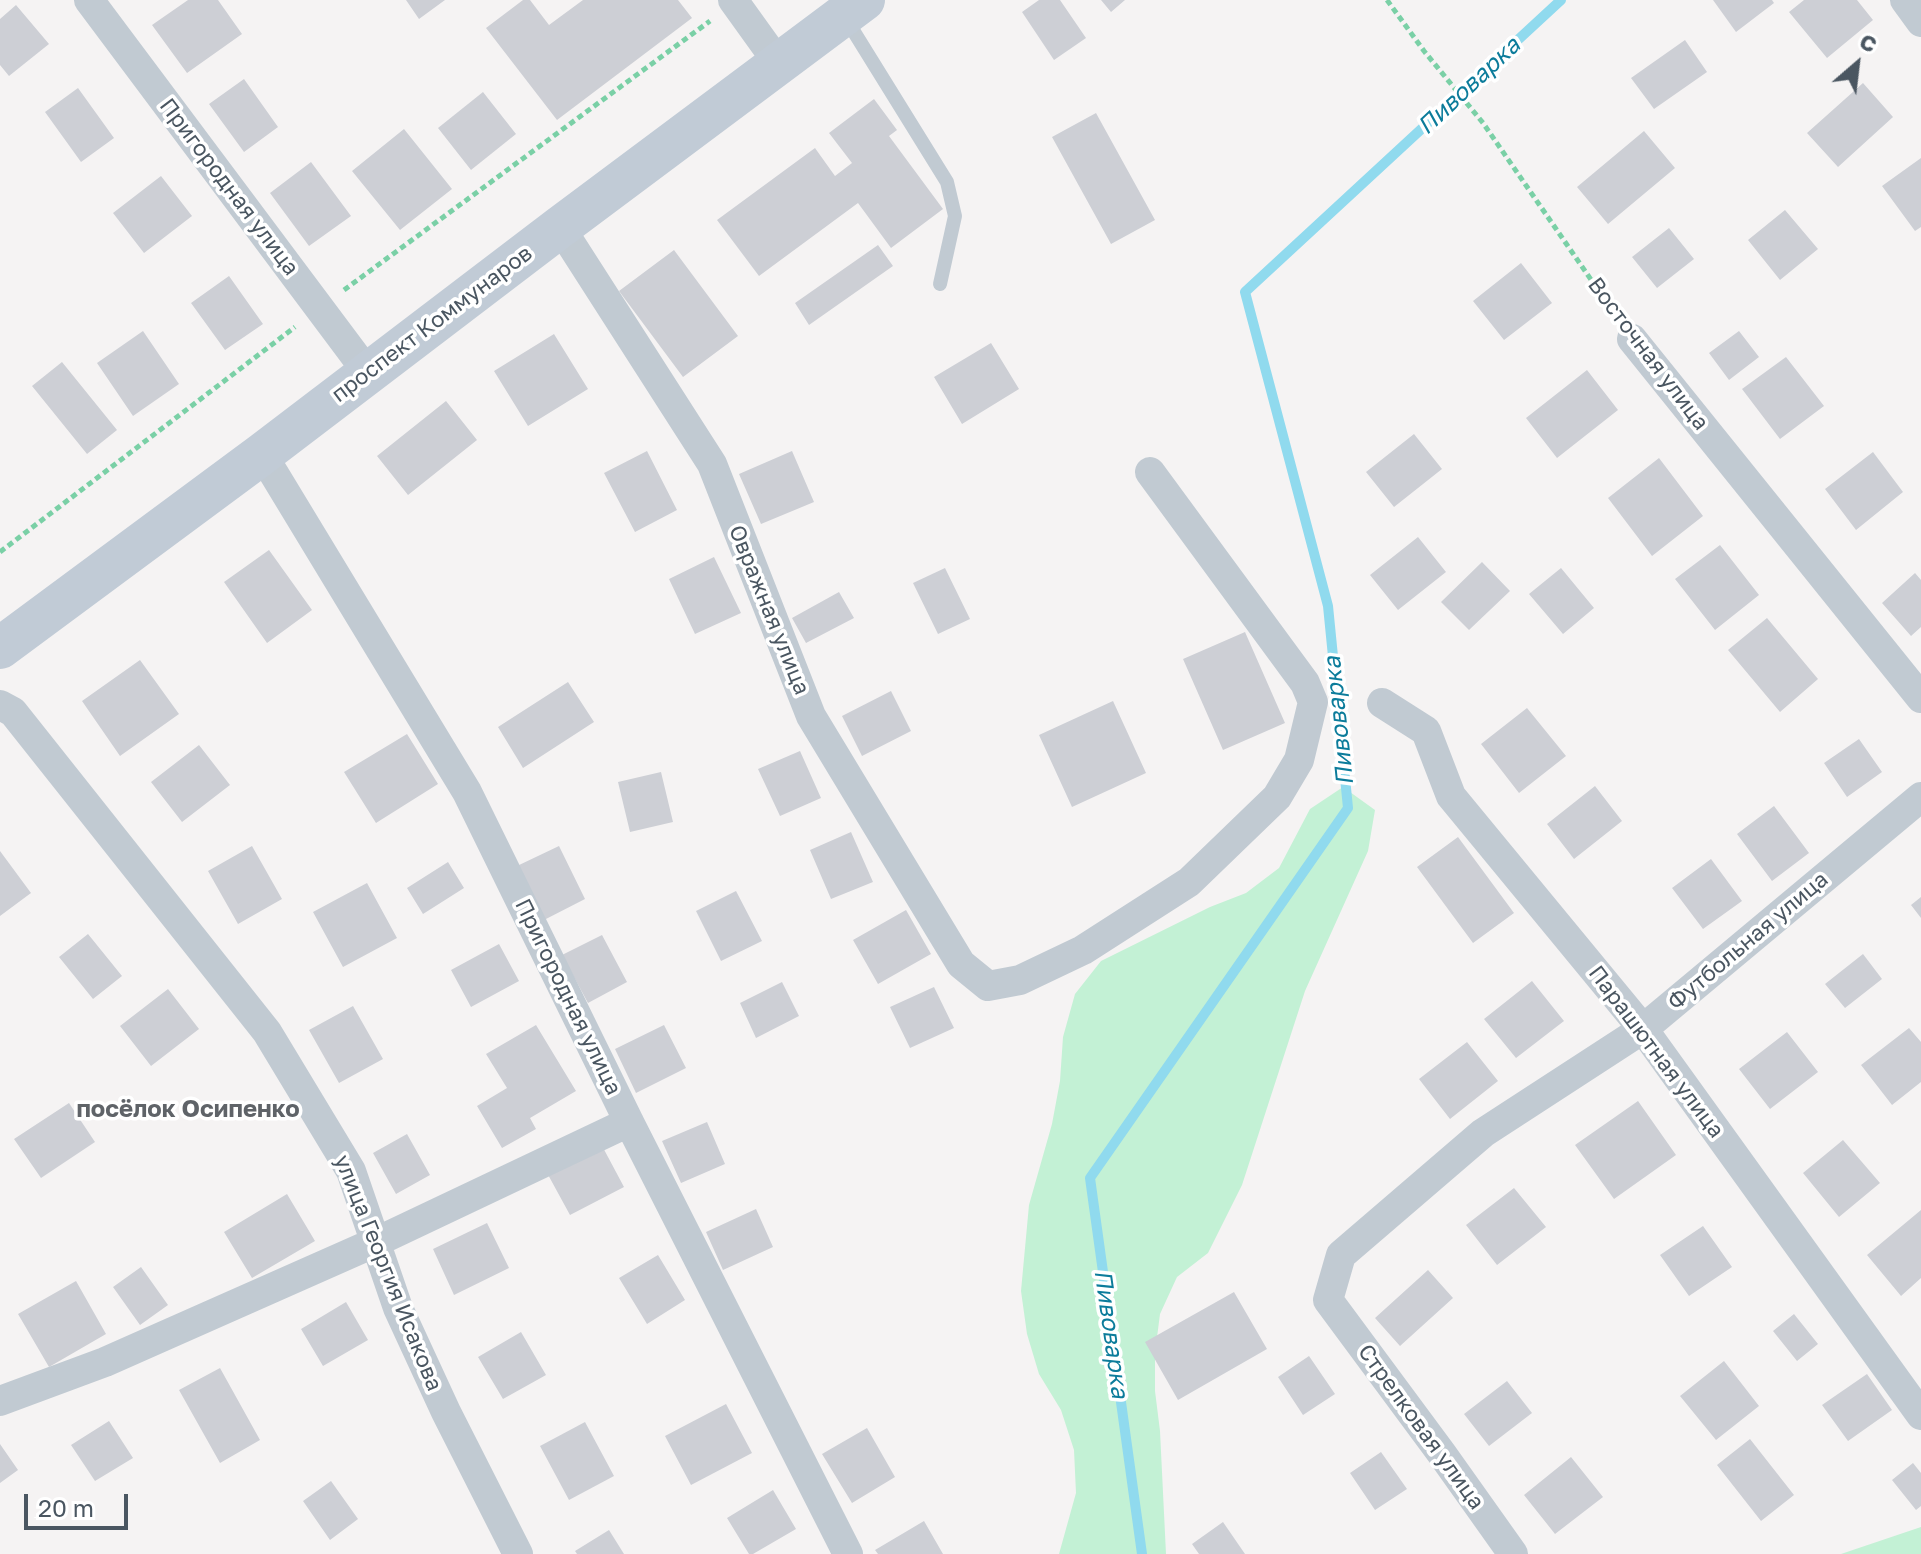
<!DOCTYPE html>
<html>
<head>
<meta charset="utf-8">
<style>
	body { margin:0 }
	#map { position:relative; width:1921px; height:1554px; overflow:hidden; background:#f5f3f3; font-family:"Golos Text",sans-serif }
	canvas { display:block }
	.north { position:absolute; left:1817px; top:24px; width:80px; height:80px; -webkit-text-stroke:6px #fff; paint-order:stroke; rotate:28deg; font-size:22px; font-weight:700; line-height:32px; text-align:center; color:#4a5661 }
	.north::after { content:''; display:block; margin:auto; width:28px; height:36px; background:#4a5661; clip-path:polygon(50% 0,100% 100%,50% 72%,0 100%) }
	.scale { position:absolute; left:24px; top:1494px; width:104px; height:36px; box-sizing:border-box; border:4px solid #4a5661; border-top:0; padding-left:10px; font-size:24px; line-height:28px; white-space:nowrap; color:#4a5661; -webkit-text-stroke:6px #fff; paint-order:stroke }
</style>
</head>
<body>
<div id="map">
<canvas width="1921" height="1554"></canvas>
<div class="north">С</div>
<div class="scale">20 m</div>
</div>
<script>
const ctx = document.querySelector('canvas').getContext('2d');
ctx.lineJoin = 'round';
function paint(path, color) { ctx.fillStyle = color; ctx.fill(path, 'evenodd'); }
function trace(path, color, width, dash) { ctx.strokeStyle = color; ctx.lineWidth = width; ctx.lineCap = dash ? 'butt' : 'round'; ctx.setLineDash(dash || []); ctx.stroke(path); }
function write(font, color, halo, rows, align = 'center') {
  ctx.font = font + ' "Golos Text",sans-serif'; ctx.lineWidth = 7; ctx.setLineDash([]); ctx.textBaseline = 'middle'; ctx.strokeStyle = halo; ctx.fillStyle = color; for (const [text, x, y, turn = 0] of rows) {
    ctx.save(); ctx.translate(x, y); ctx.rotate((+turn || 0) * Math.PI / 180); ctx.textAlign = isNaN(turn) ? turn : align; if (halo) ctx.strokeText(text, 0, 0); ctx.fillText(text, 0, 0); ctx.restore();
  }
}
paint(new Path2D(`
	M1343 787 1375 810 1368 851 1305 991 1242 1185 1208 1253 1177 1277 1160 1314 1155 1353V1391L1160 1431 1166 1554H1059L1076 1493 1074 1450 1061 1410 1039 1374 1027 1334 1021 1291 1029 1205 1052 1124 1060 1081 1063 1037 1075 994 1101 961 1210 907 1246 893 1279 868 1310 809Z
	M1921 1527V1554H1841Z`), '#c3f1d5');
trace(new Path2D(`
	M1142 1554 1090 1178 1348 808 1328 606 1245 292 1561 0`), '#90daee', 10);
paint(new Path2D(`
	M188 0H218L242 34 187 73 152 25Z
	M406 0H445L419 19Z
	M523 0H530L549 25 583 0H678L692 18 557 120 486 28Z
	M1039 0H1060L1086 38 1054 60 1022 12Z
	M1101 0H1125L1111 12Z
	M1713 0H1772L1774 3 1736 32Z
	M1804 0H1857L1873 20 1827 58 1789 12Z
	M16 5 49 44 9 76 0 65V19Z
	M1685 40 1707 72 1654 109 1631 78Z
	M244 79 278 127 244 152 209 104Z
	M1863 83 1893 117 1838 167 1807 133Z
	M78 88 114 138 81 162 45 112Z
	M483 92 516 134 471 170 438 128Z
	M874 99 897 130 889 136 943 209 891 248 858 203 759 276 717 220 815 148 835 176 852 163 829 133Z
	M1096 113 1155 220 1111 244 1052 137Z
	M404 129 452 189 400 230 352 171Z
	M1644 131 1675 168 1608 224 1577 187Z
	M1921 158V227L1915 231 1882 186Z
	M311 162 351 216 309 246 270 193Z
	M161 176 192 216 144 253 113 213Z
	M1785 210 1818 249 1780 280 1748 240Z
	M1669 228 1694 259 1657 288 1632 257Z
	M878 245 893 266 809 325 795 303Z
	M674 250 738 336 683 377 619 291Z
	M1521 263 1552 303 1504 340 1473 301Z
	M229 276 263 324 225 350 191 303Z
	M143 331 179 384 133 416 97 363Z
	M1739 331 1759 357 1729 380 1709 353Z
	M554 334 588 389 528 426 494 371Z
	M991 343 1019 389 962 424 934 377Z
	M1786 357 1824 406 1780 439 1742 389Z
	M62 362 117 430 87 454 32 386Z
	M1587 370 1618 410 1557 458 1526 418Z
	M446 401 477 440 408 495 377 456Z
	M1414 434 1442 469 1394 507 1366 472Z
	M647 451 677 510 635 532 604 473Z
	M792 451 814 502 761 524 739 474Z
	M1873 452 1903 492 1856 530 1825 489Z
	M1659 458 1703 516 1652 556 1608 498Z
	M1418 537 1446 572 1398 610 1370 575Z
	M1720 545 1759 595 1715 630 1675 579Z
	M269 550 312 610 267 643 224 582Z
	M714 557 741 613 695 634 669 579Z
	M1482 562 1510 591 1469 630 1441 602Z
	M945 568 970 619 938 634 913 583Z
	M1561 568 1594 608 1563 634 1529 594Z
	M1915 573 1921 580V627L1911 636 1882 603Z
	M839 592 854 618 806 643 792 618Z
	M1767 618 1818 679 1780 712 1728 650Z
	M1245 632 1285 723 1223 750 1183 659Z
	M140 660 179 714 120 756 82 701Z
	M568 682 594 722 523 768 498 727Z
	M891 691 911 731 862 756 842 716Z
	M1113 701 1146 773 1072 807 1039 735Z
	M1527 708 1566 756 1519 793 1481 744Z
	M407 734 438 784 376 823 344 772Z
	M1859 739 1882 772 1847 797 1824 763Z
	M199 745 230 785 182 822 151 782Z
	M800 751 821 798 780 816 758 769Z
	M661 772 673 822 630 832 618 782Z
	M1595 786 1622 821 1574 859 1547 824Z
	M1774 806 1809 853 1772 881 1737 834Z
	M851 832 873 882 831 899 810 850Z
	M1458 837 1514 913 1473 943 1417 867Z
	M252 846 282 899 238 924 208 871Z
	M559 846 585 899 544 920 517 866Z
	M0 851 31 893 0 916Z
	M1711 859 1742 901 1703 929 1672 888Z
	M448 862 464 888 423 914 407 888Z
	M367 883 397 938 343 967 313 912Z
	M736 891 762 941 721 961 696 911Z
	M1921 897V918L1911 905Z
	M906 910 931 954 878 984 853 940Z
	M88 934 122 976 93 999 59 957Z
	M602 935 627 982 588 1003 562 955Z
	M499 944 519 981 471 1007 451 970Z
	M1863 954 1882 979 1845 1008 1825 984Z
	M1532 981 1564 1021 1516 1058 1484 1019Z
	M782 982 799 1016 756 1038 740 1003Z
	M934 987 954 1028 910 1048 890 1007Z
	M168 989 199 1029 151 1066 120 1026Z
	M353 1006 383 1059 339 1083 309 1030Z
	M536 1025 576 1091 530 1118 536 1129 502 1148 477 1106 507 1088 486 1054Z
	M664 1025 686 1068 636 1093 615 1049Z
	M1909 1028 1921 1042V1082L1892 1105 1861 1065Z
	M1787 1032 1818 1072 1770 1109 1739 1069Z
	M1467 1042 1498 1081 1450 1119 1419 1079Z
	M1638 1101 1676 1155 1614 1199 1575 1145Z
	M69 1103 95 1142 41 1178 14 1139Z
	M707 1122 725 1164 681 1183 662 1141Z
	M407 1134 430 1175 396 1194 373 1153Z
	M1843 1140 1880 1183 1839 1217 1803 1173Z
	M600 1142 624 1187 570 1215 546 1171Z
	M1514 1188 1546 1227 1497 1265 1466 1225Z
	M287 1194 315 1241 252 1278 224 1232Z
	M756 1209 773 1247 723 1270 706 1232Z
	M1921 1210V1278L1901 1296 1867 1255Z
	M487 1223 509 1268 454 1295 433 1249Z
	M1703 1226 1732 1267 1689 1296 1660 1255Z
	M658 1255 685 1300 647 1324 619 1278Z
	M141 1267 168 1305 140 1325 113 1287Z
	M1428 1270 1453 1298 1400 1346 1375 1318Z
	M76 1281 106 1334 49 1367 18 1314Z
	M1234 1292 1267 1349 1178 1400 1145 1342Z
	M346 1302 368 1340 323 1366 301 1329Z
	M1794 1314 1818 1344 1797 1361 1773 1331Z
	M521 1332 546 1375 503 1399 478 1357Z
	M1309 1356 1335 1394 1303 1415 1278 1377Z
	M1724 1361 1759 1406 1716 1440 1680 1396Z
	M220 1368 260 1440 220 1463 179 1390Z
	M1867 1374 1892 1410 1848 1441 1822 1405Z
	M1507 1381 1532 1413 1489 1446 1464 1414Z
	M726 1404 752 1453 691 1485 665 1436Z
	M109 1421 133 1458 95 1481 71 1445Z
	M585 1422 614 1476 569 1500 540 1446Z
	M867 1428 895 1477 852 1503 822 1454Z
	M1750 1439 1794 1495 1761 1521 1717 1465Z
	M0 1444 18 1470 0 1483Z
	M1381 1452 1407 1489 1375 1510 1350 1473Z
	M1571 1457 1603 1497 1555 1534 1524 1495Z
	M1913 1463 1921 1473V1506L1916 1510 1892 1480Z
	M331 1481 358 1519 330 1540 303 1501Z
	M773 1490 796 1529 753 1554H749L727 1518Z
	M924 1521 943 1554H878L875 1550Z
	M1223 1522 1245 1554H1199L1192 1544Z
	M609 1530 624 1554H577L575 1551Z`), '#cdcfd5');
trace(new Path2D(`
	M1387 0 1424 51 1483 123 1614 313
	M344 290 710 21
	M0 552 295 327`), '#7ad0a6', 5, [6, 4]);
trace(new Path2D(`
	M846 19 947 182 955 216 940 284`), '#c1cad2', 14);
trace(new Path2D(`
	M89 0 368 373
	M733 0 779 64
	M1905 0 1921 22
	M560 227 712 464 811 716 961 964 988 986 1020 980 1083 950 1189 882 1277 797 1299 760 1313 702 1305 683 1150 472
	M1632 339 1921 698
	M262 454 467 792 629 1122 848 1554
	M1382 703 1426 731 1451 796 1643 1029 1921 1415
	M0 705 13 712 267 1032 351 1171 398 1308 446 1412 518 1554
	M0 1401 105 1362 376 1242 629 1122
	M1513 1554 1442 1454 1328 1300 1341 1255 1483 1133 1643 1029 1921 797`), '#c1cad2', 30);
trace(new Path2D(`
	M0 648 262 454 560 227 864 0`), '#c1cbd6', 42);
write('22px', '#4a5661', '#fff', [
	["Пригородная улица",229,187,53],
	["проспект Коммунаров",432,324,-37],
	["Восточная улица",1648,354,53],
	["Овражная улица",769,610,68],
	["Футбольная улица",1748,941,-40],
	["Пригородная улица",568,997,64],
	["Парашютная улица",1656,1052,53],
	["улица Георгия Исакова",388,1273,68],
	["Стрелковая улица",1421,1427,54]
]);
write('italic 24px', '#0c7c9b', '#fff', [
	["Пивоварка",1469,86,-43],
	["Пивоварка",1339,721,-96],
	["Пивоварка",1111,1334,82]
]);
write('bold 24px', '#5f6368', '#fff', [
	["посёлок Осипенко",188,1109]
]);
</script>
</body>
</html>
